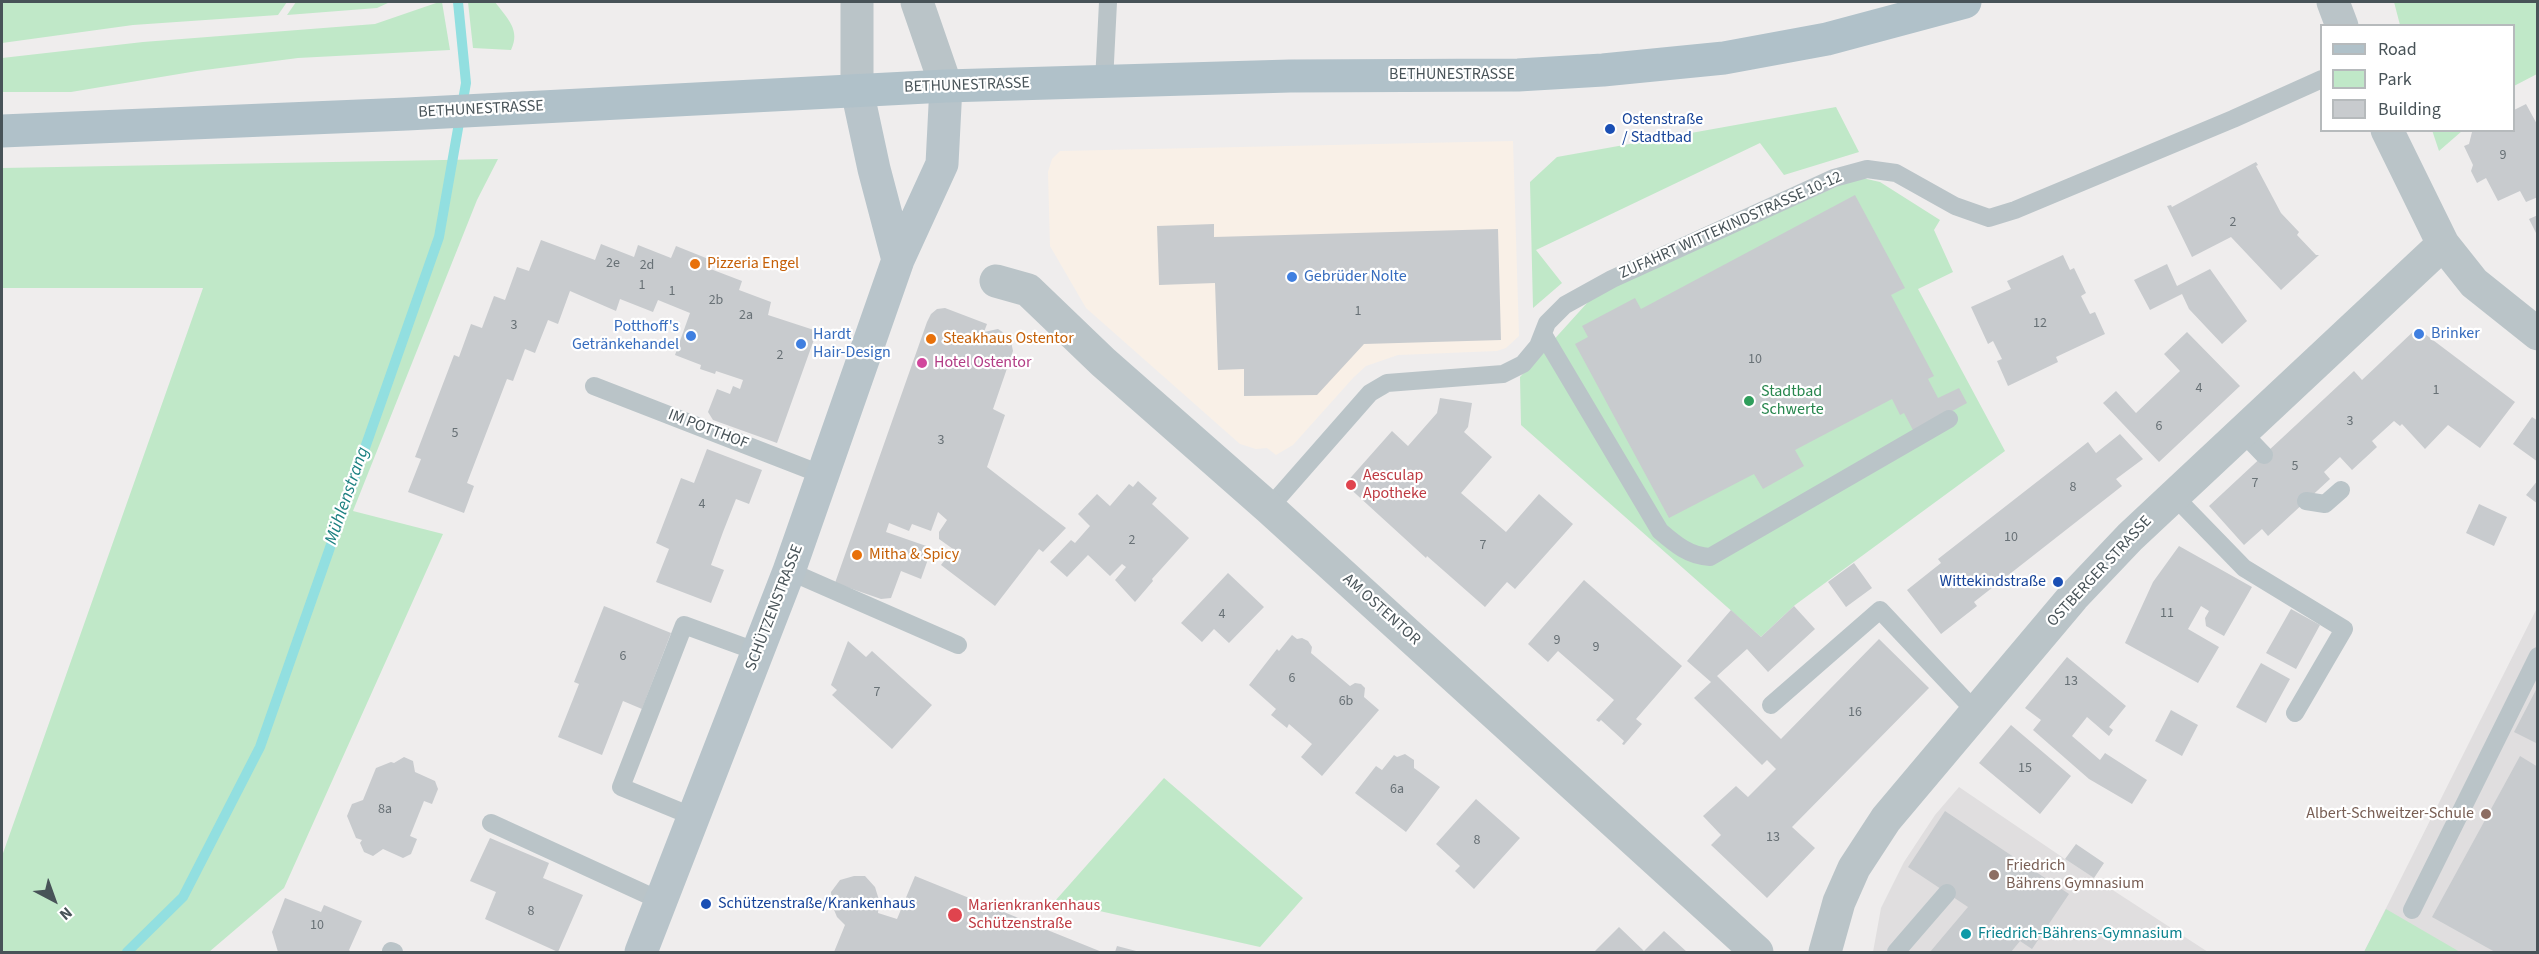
<!DOCTYPE html>
<html>
<head>
<meta charset="utf-8">
<style>
	body { margin:0 }
	#map { position:relative; width:2539px; height:954px; overflow:hidden; background:#efeded; font-family:"Source Sans 3",sans-serif }
	canvas { display:block }
	.frame { position:absolute; inset:0; border:3px solid #485358; pointer-events:none }
	.legend { position:absolute; left:2320px; top:24px; width:195px; height:108px; box-sizing:border-box; background:#fff; border:2px solid #b6babc; margin:0; padding:8px 10px; list-style:none; font-size:18px; color:#485358 }
	.legend li { display:flex; align-items:center; gap:12px; height:30px }
	.legend b { width:30px; border:2px solid #b6babc }
	.north { position:absolute; left:24px; top:870px; width:60px; height:60px; -webkit-text-stroke:4px #fff; paint-order:stroke; rotate:139deg; font-size:16px; font-weight:700; line-height:24px; text-align:center; color:#485358 }
	.north::after { content:''; display:block; margin:auto; width:21px; height:27px; background:#485358; clip-path:polygon(50% 0,100% 100%,50% 72%,0 100%) }
</style>
</head>
<body>
<div id="map">
<canvas width="2539" height="954"></canvas>
<div class="frame"></div>
<ul class="legend">
<li><b style="height:8px;background:#b0c1c9"></b>Road</li>
<li><b style="height:16px;background:#c0e8c8"></b>Park</li>
<li><b style="height:16px;background:#c8cbce"></b>Building</li>
</ul>
<div class="north">N</div>
</div>
<script>
const ctx = document.querySelector('canvas').getContext('2d');
ctx.lineJoin = 'round';
function paint(path, color) { ctx.fillStyle = color; ctx.fill(path, 'evenodd'); }
function trace(path, color, width, dash) { ctx.strokeStyle = color; ctx.lineWidth = width; ctx.lineCap = dash ? 'butt' : 'round'; ctx.setLineDash(dash || []); ctx.stroke(path); }
function write(font, color, halo, rows, align = 'center') {
  ctx.font = font + ' "Source Sans 3",sans-serif'; ctx.lineWidth = 4.5; ctx.setLineDash([]); ctx.textBaseline = 'middle'; ctx.strokeStyle = halo; ctx.fillStyle = color; for (const [text, x, y, turn = 0] of rows) {
    ctx.save(); ctx.translate(x, y); ctx.rotate((+turn || 0) * Math.PI / 180); ctx.textAlign = isNaN(turn) ? turn : align; if (halo) ctx.strokeText(text, 0, 0); ctx.fillText(text, 0, 0); ctx.restore();
  }
}
paint(new Path2D(`
	M1513 141 1519 336 1506 348 1497 351 1398 355 1366 366 1353 378 1293 445 1276 455 1267 448 1256 449 1240 444 1086 308 1050 246 1048 172 1052 159 1060 151Z`), '#f9f0e7');
paint(new Path2D(`
	M2537 608V952H2364L2481 719Z
	M1959 787 2065 859 2208 952H1873L1881 908 1904 862 1935 815Z`), '#e0dedf');
paint(new Path2D(`
	M2 2H287L278 15 133 25 2 43Z
	M296 2H390L377 8 287 15Z
	M439 2H442L450 50 298 58 197 71 71 92H2V58L143 42 375 24Z
	M468 2H495C507 18 521 30 511 50L473 48Z
	M2394 2H2537V74L2514 86V26L2400 25Z
	M1836 107 1859 152 1784 175 1760 143 1536 250 1562 283 1533 308 1530 182 1557 157Z
	M2432 130H2462V131L2439 151Z
	M498 159 477 200 353 511 443 534 284 888 209 952H2V856L203 288H2V168Z
	M1858 177 1880 182 1940 220 1934 230 1953 272 1918 289 2005 451 1795 605 1761 637 1521 425 1520 377 1588 302 1603 291Z
	M1164 778 1303 898 1260 947 1055 901Z
	M2386 909 2460 952H2364Z`), '#c0e8c8');
trace(new Path2D(`
	M127 952 183 897 260 747 439 237 466 83 458 2`), '#92dfe0', 10);
paint(new Path2D(`
	M2526 104 2538 126V197L2526 202 2520 191 2498 201 2486 178 2477 183 2471 171 2473 165 2464 146 2469 144 2472 132 2514 130V110Z
	M2256 162 2258 165 2256 166 2281 213 2299 232 2297 235 2316 255H2319L2281 290 2231 237 2192 257 2167 206 2171 205 2172 207Z
	M1855 195 1905 288 1891 295 1934 376 1928 379 1938 398 1959 388 1967 403 1914 432 1904 413 1900 415 1892 399 1795 450 1804 466 1763 489 1754 474 1669 518 1575 344 1588 337 1582 326 1635 298 1641 309Z
	M2538 215V237L2529 219Z
	M1214 224V237L1498 229 1501 340 1364 344 1317 395 1244 396V369L1218 370 1215 283 1159 285 1157 226Z
	M541 240 595 260 601 244 634 257 638 245 671 258 676 246 711 260 708 268 742 281 739 290 771 302 768 315 817 331 777 443 713 420 708 412 717 389 730 394 733 386 740 389 743 380 716 371 715 374 700 369 701 365 675 355 690 313 658 300 653 312 620 299 616 311 570 291 558 324 548 320 535 353 525 349 513 381 507 379 467 483 474 486 464 513 408 492 421 459 415 457 454 355 459 357 471 324 482 328 494 296 505 300 517 267 529 271Z
	M2063 255 2070 270 2074 268 2086 293 2081 296 2090 314 2095 312 2105 334 2056 357 2058 362 2008 386 1997 361 2002 359 1993 341 1988 344 1971 307 2011 289 2007 281Z
	M2167 264 2177 286 2210 269 2247 321 2222 344 2189 309 2182 294 2150 310 2134 280Z
	M945 308 987 324 984 332 998 329 1010 337 1013 351 993 409 1005 415 987 467 1066 528 1043 552 1039 549 995 606 941 565 953 549 939 539V532L947 520 938 512 931 531 912 524 909 531 889 523 886 532 932 548 921 579 901 571 891 598 881 599 835 583 927 322 931 314 937 309Z
	M2417 328 2515 402 2480 448 2448 425 2425 449 2402 424 2400 426 2394 421 2372 441 2377 447 2352 470 2340 457 2324 472 2330 479 2268 536 2262 529 2244 545 2209 506 2354 371 2362 380Z
	M2187 332 2240 386 2159 462 2103 403 2116 391 2136 413 2180 371 2164 354Z
	M1440 398 1472 403 1468 427 1464 432 1492 457 1461 493 1506 532 1539 494 1573 524 1515 589 1507 582 1485 607 1427 556 1426 558 1345 484 1392 431 1408 446 1437 413Z
	M2532 417 2538 421V462L2513 444Z
	M2120 434 2143 459 2116 479 2122 486 1974 602 1977 606 1941 634 1907 590 1941 563 1938 559 2088 442 2096 453Z
	M707 449 762 470 749 504 736 499 723 532 711 565 724 570 711 603 656 582 669 549 656 543 681 478 694 483Z
	M2538 480V504L2526 495Z
	M1138 481 1157 498 1152 504 1189 538 1152 579 1153 581 1135 602 1115 580 1126 567 1122 564 1110 576 1088 555 1067 577 1050 562 1071 540 1075 543 1090 526 1078 514 1097 494 1110 506 1129 484 1133 487Z
	M2479 504 2507 517 2494 546 2466 533Z
	M2179 546 2252 587 2224 636 2206 626 2205 618 2209 611 2201 606 2188 629 2219 647 2198 683 2125 643 2153 582Z
	M1854 563 1872 588 1846 607 1828 582Z
	M1228 573 1264 607 1229 643 1214 629 1202 642 1181 623Z
	M1584 580 1682 666 1636 719 1642 724 1624 745 1622 744 1624 741 1601 720 1599 722 1596 720 1614 700 1558 651 1548 662 1528 644Z
	M604 606 671 633 642 709 623 701 602 755 558 737 579 684 574 682Z
	M1794 606 1815 629 1768 672 1747 649 1717 676 1781 739 1879 639 1929 688 1792 827 1815 848 1767 898 1711 845 1721 835 1703 816 1736 786 1748 797 1776 769 1767 760 1762 765 1694 698 1711 682 1687 661 1731 610 1761 637Z
	M2291 609 2320 625 2296 669 2266 653Z
	M1292 635 1297 639 1302 638 1308 641 1312 647 1311 653 1350 686 1355 683 1361 684 1365 688 1364 697 1379 710 1322 776 1301 757 1312 744 1289 724 1287 728 1271 715 1276 709 1249 685 1277 649 1279 651Z
	M848 641 866 657 872 651 932 705 892 749 832 695 837 690 831 685Z
	M2067 657 2126 706 2109 727 2113 730 2109 736 2087 717 2072 736 2100 760 2105 753 2147 780 2132 804 2089 779 2033 730 2041 720 2025 708Z
	M2261 663 2290 679 2266 723 2236 707Z
	M2538 686V744L2514 732Z
	M2171 710 2198 725 2182 756 2155 741Z
	M2011 725 2071 776 2040 814 1979 763Z
	M1405 754 1414 760V768L1440 787 1406 832 1355 793 1376 766 1382 770 1394 755 1397 757Z
	M2520 756 2538 767V952H2495L2432 917Z
	M404 757 413 761 415 772 435 781 438 789 432 804 424 801 410 836 417 839 411 854 403 858 383 849 373 856 364 852 360 843 362 840 356 838 347 816 352 804 363 800 376 768 391 762 394 763Z
	M1476 799 1520 838 1474 889 1455 871 1460 866 1436 844Z
	M1945 811 2069 894 2032 949 2020 941 2011 952H1930L1968 907 1908 867Z
	M490 838 549 863 543 878 583 895 558 952 485 919 496 892 470 881Z
	M2076 844 2104 863 2094 878 2065 859Z
	M854 876H865L875 887 879 900 878 913 897 919 915 876 1021 919 1018 924 1028 928 1030 923 1102 952H834L845 925 837 917 832 905 831 892 840 880Z
	M285 898 321 912 324 905 362 921 349 950 351 952H278L272 932Z
	M1619 927 1644 951 1664 931 1687 952H1594Z
	M1117 946 1140 952H1115Z`), '#c8cbce');
trace(new Path2D(`
	M1104 82 1108 2
	M1543 334 1660 531C1675 544 1689 556 1710 557L1949 419
	M594 386 823 475
	M2242 432 2264 455
	M2174 496 2244 568 2344 629 2295 713
	M2306 501 2325 504 2341 490
	M1269 508 1370 393 1387 383 1503 374 1523 364 1538 346 1547 323 1565 305 1612 279 1834 178 1867 169 1896 173 1955 206 1989 218 2015 210 2233 119 2322 79
	M789 571 958 645
	M1771 705 1880 610 1977 713
	M694 817 621 787 684 625 758 652
	M491 823 661 901
	M2412 910 2538 656
	M391 951 394 952
	M1896 952 1947 893`), '#bac4c8', 18);
trace(new Path2D(`
	M2333 2 2342 26
	M2387 130 2443 244 2474 283 2538 334
	M996 281 1028 290 1103 362 1269 508 1757 952
	M1825 952 1839 902 1854 868 1886 819 2073 597 2130 537 2443 244`), '#bac4c8', 33);
trace(new Path2D(`
	M917 2 946 86
	M857 90V2`), '#bac4c8', 33);
trace(new Path2D(`
	M857 90 874 169 898 260
	M641 952 789 571 898 260 942 164 946 86`), '#b8c4ca', 33);
trace(new Path2D(`
	M2 131 407 114 946 86 1290 76 1518 75 1603 70 1724 58 1827 39 1965 2`), '#b0c1c9', 33);
for (const [x, y, r, color] of [
	[1610,129,6,"#1a4fb4"],
	[695,264,6,"#e8710a"],
	[1292,277,6,"#3f7fe0"],
	[2419,334,6,"#3f7fe0"],
	[691,336,6,"#3f7fe0"],
	[931,339,6,"#e8710a"],
	[801,344,6,"#3f7fe0"],
	[922,363,6,"#d1479c"],
	[1749,401,6,"#2e9e5b"],
	[1351,485,6,"#e0444e"],
	[857,555,6,"#e8710a"],
	[2058,582,6,"#1a4fb4"],
	[2486,814,6,"#8d6e63"],
	[1994,875,6,"#8d6e63"],
	[706,904,6,"#1a4fb4"],
	[955,915,8,"#e0444e"],
	[1966,934,6,"#0f9aa8"]
]) { const dot = new Path2D(); dot.arc(x, y, r, 0, 2 * Math.PI); ctx.fillStyle = color; ctx.fill(dot); trace(dot, '#fff', 2); }
write('14px', '#687176', null, [
	["9",2503,156],
	["2",2233,223],
	["2e",613,264],
	["2d",647,266],
	["1",642,286],
	["1",672,292],
	["2b",716,301],
	["1",1358,312],
	["2a",746,316],
	["12",2040,324],
	["3",514,326],
	["2",780,356],
	["10",1755,360],
	["4",2199,389],
	["1",2436,391],
	["3",2350,422],
	["6",2159,427],
	["5",455,434],
	["3",941,441],
	["5",2295,467],
	["7",2255,484],
	["8",2073,488],
	["4",702,505],
	["10",2011,538],
	["2",1132,541],
	["7",1483,546],
	["11",2167,614],
	["4",1222,615],
	["9",1557,641],
	["9",1596,648],
	["6",623,657],
	["6",1292,679],
	["13",2071,682],
	["7",877,693],
	["6b",1346,702],
	["16",1855,713],
	["15",2025,769],
	["6a",1397,790],
	["8a",385,810],
	["13",1773,838],
	["8",1477,841],
	["8",531,912],
	["10",317,926]
]);
write('16px', '#485358', '#fff', [
	["BETHUNESTRASSE",1452,75],
	["BETHUNESTRASSE",967,86,-2],
	["BETHUNESTRASSE",481,110,-3],
	["ZUFAHRT WITTEKINDSTRASSE 10-12",1731,226,-24],
	["IM POTTHOF",708,430,21],
	["OSTBERGER STRASSE",2100,572,-47],
	["SCHÜTZENSTRASSE",775,608,-69],
	["AM OSTENTOR",1381,610,42]
]);
write('16px', '#164399', '#fff', [
	["Ostenstraße",1622,120],
	["/ Stadtbad",1622,138],
	["Wittekindstraße",2046,582,"right"],
	["Schützenstraße/Krankenhaus",718,904]
], 'left');
write('16px', '#c56008', '#fff', [
	["Pizzeria Engel",707,264],
	["Steakhaus Ostentor",943,339],
	["Mitha & Spicy",869,555]
], 'left');
write('16px', '#366cbe', '#fff', [
	["Gebrüder Nolte",1304,277],
	["Potthoff's",679,327,"right"],
	["Getränkehandel",679,345,"right"],
	["Brinker",2431,334],
	["Hardt",813,335],
	["Hair-Design",813,353]
], 'left');
write('16px', '#b23c85', '#fff', [
	["Hotel Ostentor",934,363]
], 'left');
write('16px', '#27864d', '#fff', [
	["Stadtbad",1761,392],
	["Schwerte",1761,410]
], 'left');
write('16px', '#be3a42', '#fff', [
	["Aesculap",1363,476],
	["Apotheke",1363,494],
	["Marienkrankenhaus",968,906],
	["Schützenstraße",968,924]
], 'left');
write('16px', '#785e54', '#fff', [
	["Albert-Schweitzer-Schule",2474,814],
	["Friedrich",2006,866,"left"],
	["Bährens Gymnasium",2006,884,"left"]
], 'right');
write('16px', '#0d838f', '#fff', [
	["Friedrich-Bährens-Gymnasium",1978,934]
], 'left');
write('italic 18px', '#1c8081', '#fff', [
	["Mühlenstrang",348,496,-71]
]);
</script>
</body>
</html>
